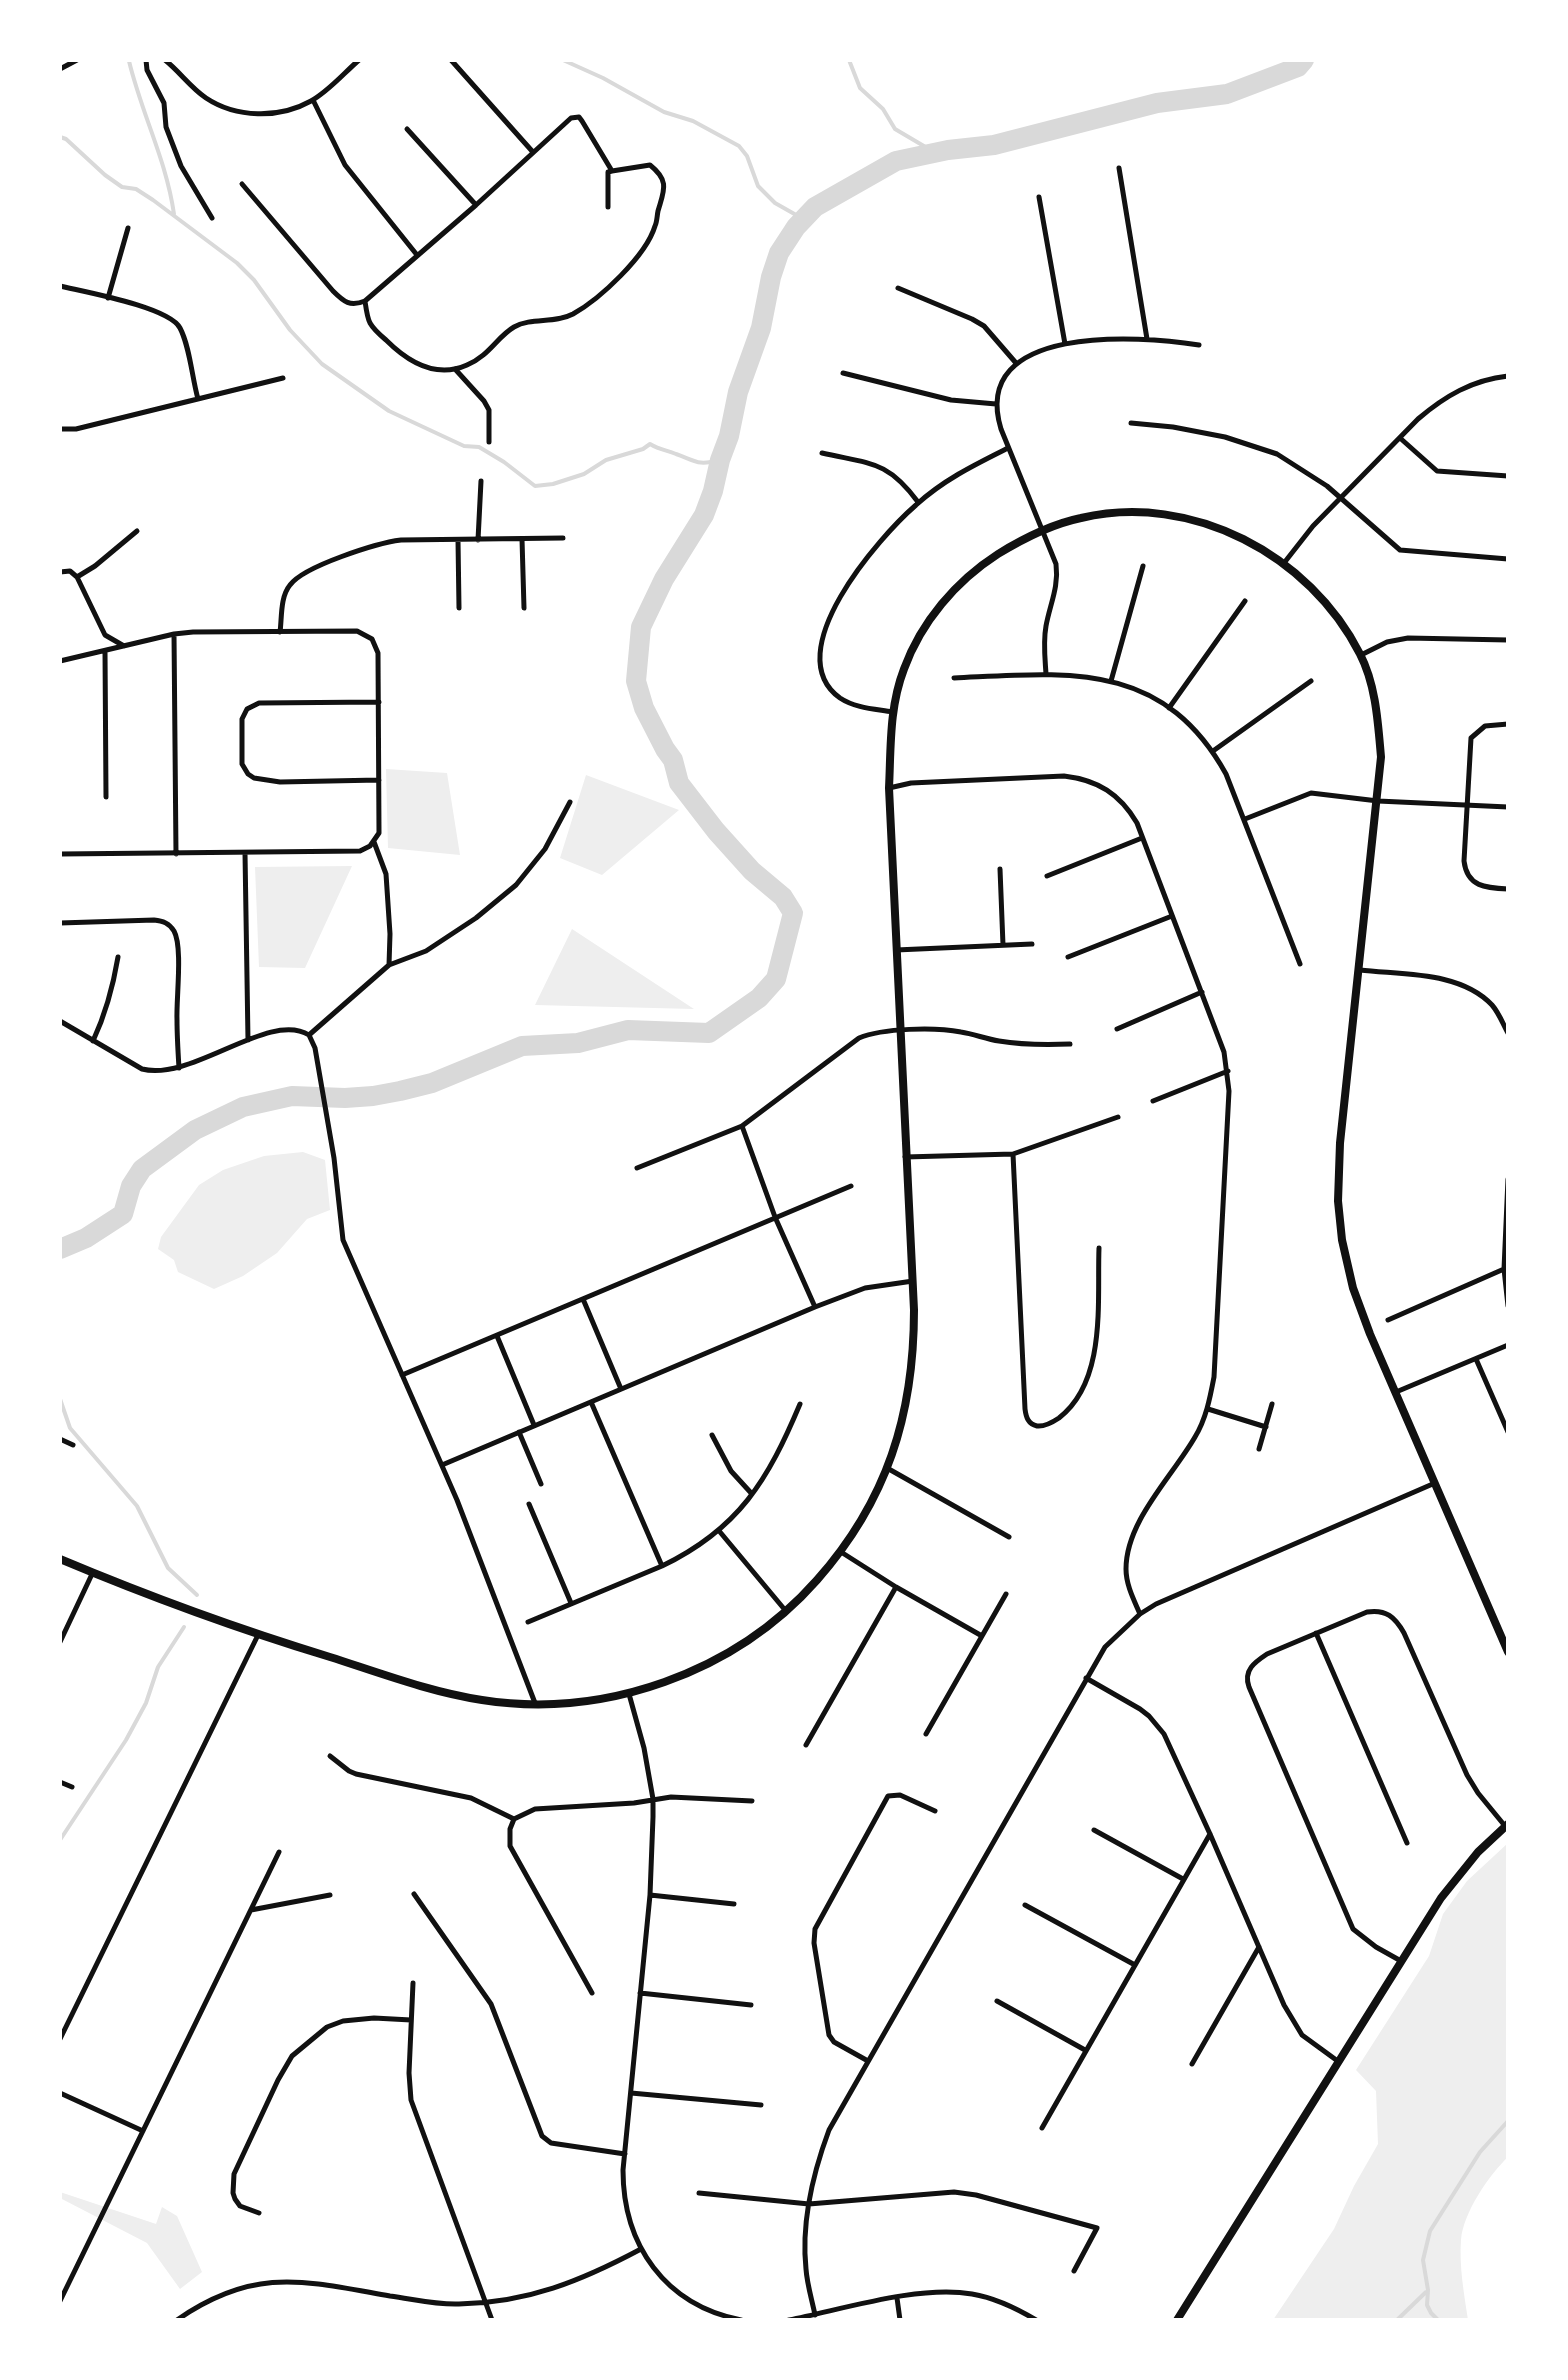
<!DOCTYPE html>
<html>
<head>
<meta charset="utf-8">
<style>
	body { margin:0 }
	#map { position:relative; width:1568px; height:2380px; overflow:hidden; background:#fff; font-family:Jost,sans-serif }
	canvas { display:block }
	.frame { position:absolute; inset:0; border:62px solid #fff; pointer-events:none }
</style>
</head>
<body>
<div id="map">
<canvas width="1568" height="2380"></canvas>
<div class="frame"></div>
</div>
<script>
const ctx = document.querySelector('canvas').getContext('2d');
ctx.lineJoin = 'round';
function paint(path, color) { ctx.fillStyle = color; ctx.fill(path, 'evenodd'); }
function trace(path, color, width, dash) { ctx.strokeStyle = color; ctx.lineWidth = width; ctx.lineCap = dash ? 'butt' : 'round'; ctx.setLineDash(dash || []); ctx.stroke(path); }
paint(new Path2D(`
	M386 769 447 773 460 855 388 848Z
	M586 775 679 810 602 875 560 858Z
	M352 866 305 968 259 967 255 867Z
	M572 929 694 1009 535 1005Z
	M303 1152 325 1160 330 1210 307 1219 277 1253 243 1276 214 1289 178 1272 174 1260 158 1249 161 1237 199 1185 223 1170 264 1156Z
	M1508 1843V2157C1489 2175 1463 2213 1461 2240 1459 2266 1464 2294 1468 2320H1273L1334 2229 1354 2186 1378 2144 1376 2091 1356 2070 1429 1956 1443 1914 1467 1881Z
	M60 2192 156 2224 162 2207 177 2216 202 2272 180 2289 147 2243 60 2198Z`), '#eee');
trace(new Path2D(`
	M563 60 603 78 664 112 693 121 739 146 747 156 758 186 775 203 805 220
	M849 60 860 88 883 109 895 129 934 152
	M129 61C142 115 166 159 174 214
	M60 137 66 139 105 175 122 187 136 189 153 200 237 263 254 280 290 330 322 364 389 411 464 446 479 447 504 462 535 486 553 484 584 474 606 460 643 449 650 444C660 450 666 450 676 454 696 461 697 466 720 460
	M60 1399 70 1428 137 1506 168 1568 197 1595
	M60 1840 126 1740 146 1703 158 1667 184 1627
	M1397 2320 1426 2292
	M1438 2320 1431 2313 1427 2305 1428 2290 1423 2260 1430 2231 1480 2152 1508 2121`), '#d9d9d9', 4);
trace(new Path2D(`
	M60 1249 86 1238 123 1214 131 1186 142 1169 195 1130 243 1107 292 1096 345 1098 373 1096 400 1091 432 1083 522 1046 578 1043 628 1030 709 1033 759 998 776 979 793 913 783 897 752 871 716 831 679 783 673 760 665 749 644 708 636 681 641 627 664 579 704 515 713 491 720 460 729 436 738 392 761 328 771 277 779 253 796 227 815 207 896 161 948 150 994 145 1157 103 1227 94 1298 67 1304 60`), '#d9d9d9', 20);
trace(new Path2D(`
	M146 60 147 70 164 103 166 127 181 166 212 218
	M165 60C180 72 190 87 206 98 236 118 279 119 311 101 329 91 344 73 359 60
	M451 60 532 151
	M60 69 77 60
	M313 100 345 165 417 255
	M407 129 476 205
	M1119 168 1147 339
	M242 184 333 291C344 302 350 307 365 301L476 205 571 118 579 117 582 121 612 171 608 172V207
	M1039 197 1065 344
	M60 286C85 292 169 307 180 328 190 347 192 378 198 399
	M898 288 972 319 984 326 1016 363
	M108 298 128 228
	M365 301C366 308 367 317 370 323 374 330 380 335 386 340 408 362 436 379 467 365 490 355 497 337 514 327 532 317 554 324 573 314 600 299 646 256 655 226 657 222 657 216 658 211 664 190 670 181 650 165L612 171
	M455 369 484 401 489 410V442
	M843 373 951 400 996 404
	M1131 423 1173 427 1225 437 1277 454 1327 486 1400 550 1508 559
	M60 429H76L283 378
	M1400 438 1437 471 1508 476
	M822 453C870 464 887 460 918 502
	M522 539 524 608
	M458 540 459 608
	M478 540 481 481
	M1284 563 1313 526 1418 419C1445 396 1472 380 1508 376
	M60 572 70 571 77 577 105 635 124 646
	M77 577 95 566 137 531
	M280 632C282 618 280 597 290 585 304 566 377 543 401 540L563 538
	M174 634 176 854
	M105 651 106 797
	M1361 655 1387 642 1408 638 1508 640
	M60 661 174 634 193 632 357 631 372 639 378 653 379 833 370 846 360 851 60 854
	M1046 674C1045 658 1043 642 1046 626 1050 604 1059 587 1056 564L1001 429C969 324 1139 335 1199 345
	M954 678C1066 673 1162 659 1226 774L1300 964
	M1111 681 1143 566
	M379 702 259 703 247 709 242 719V764L248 774 254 778 280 782 379 780
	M1169 708 1245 601
	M892 712C875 709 855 708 840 698 777 653 879 537 916 505 943 480 976 464 1008 448
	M1508 724 1485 726 1471 738 1464 861C1467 887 1486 888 1508 889
	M1213 751 1311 681
	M889 788 911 783 1064 776C1098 780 1120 794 1137 823L1224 1052 1229 1091 1214 1377C1210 1398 1206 1419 1195 1437 1172 1477 1126 1521 1126 1569 1126 1585 1134 1600 1140 1614
	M1245 819 1311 793 1378 801 1508 807
	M245 853 248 1040
	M1000 869 1003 945
	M1047 876 1142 838
	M60 923 154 920C163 921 169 923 174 931 183 947 176 1000 177 1020 177 1036 178 1052 179 1068
	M896 950 1032 944
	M1068 957 1172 916
	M389 965 426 951 476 918 516 885 545 849 570 802
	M1360 970C1402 975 1460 971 1492 1005 1499 1013 1503 1024 1508 1033
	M60 1021 142 1069C192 1082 269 1010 309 1035L315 1048 334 1158 343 1240 457 1500 535 1703
	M1117 1029 1202 992
	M309 1035 389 965 390 934 386 874 374 842
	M93 1041C106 1013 113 987 118 957
	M1153 1101 1228 1071
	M742 1126 775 1217 815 1307
	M1013 1154 1025 1409C1026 1417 1028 1424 1037 1426 1045 1427 1053 1422 1059 1418 1107 1381 1097 1301 1099 1248
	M905 1157 1013 1154 1118 1117
	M637 1168 742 1126 859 1038C883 1028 935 1027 961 1032 974 1034 986 1039 999 1041 1023 1045 1046 1045 1070 1044
	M1508 1179 1504 1269 1508 1306
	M583 1299 621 1389
	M1388 1320 1504 1269
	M497 1336 534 1425
	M1476 1359 1508 1432
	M402 1375 851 1186
	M1396 1392 1508 1345
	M591 1402 662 1566
	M1208 1409 1266 1427
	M519 1432 541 1484
	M712 1435 731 1471 752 1494
	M60 1439 73 1445
	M1259 1449 1272 1404
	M442 1465 815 1307 865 1288 913 1281
	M887 1468 1009 1537
	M529 1504 571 1603
	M720 1532 785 1610
	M841 1552 896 1587 982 1636
	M528 1622 662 1566C739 1529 768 1480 800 1404
	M1316 1633 1407 1843
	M60 1642 93 1572
	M1086 1678 1140 1709 1149 1716 1164 1734 1210 1834 1284 2005 1302 2035 1339 2062
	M629 1694 644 1748 653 1799V1817L650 1895 623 2170C623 2245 665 2305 741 2320
	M926 1734 1006 1594
	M806 1745 896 1587
	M330 1756 349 1771 356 1774 471 1798 514 1819
	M60 1782 72 1787
	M1094 1830 1183 1879
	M414 1894 491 2004 542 2136 551 2143 625 2154
	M650 1895 734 1904
	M1025 1905 1135 1965
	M251 1910 330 1895
	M1401 1961 1376 1947 1353 1929 1249 1687C1243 1670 1255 1662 1267 1654L1367 1612C1386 1609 1395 1617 1404 1633L1467 1775 1478 1793 1505 1826
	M413 1983 409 2073 411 2100 492 2320
	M592 1993 510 1846V1829L514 1819 535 1809 634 1803 671 1797 752 1801
	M640 1993 751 2005
	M997 2001 1085 2050
	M60 2039 258 1635
	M868 2061 834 2042 829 2035 814 1943 815 1929 888 1796 900 1795 935 1811
	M1192 2064 1259 1947
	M60 2093 143 2131
	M631 2093 761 2105
	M1042 2128 1210 1834
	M699 2193 809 2204 954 2192 976 2195 1097 2228 1074 2271
	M259 2213 240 2206 235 2199 233 2193 234 2174 278 2080 292 2056 327 2027 343 2021 374 2018 411 2020
	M897 2298 900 2320
	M60 2301 279 1852
	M815 2315C812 2300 807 2284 806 2269 801 2222 813 2173 829 2130L1105 1647 1140 1614 1156 1604 1435 1483
	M177 2320C255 2266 304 2281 390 2296 413 2299 436 2305 459 2304 527 2303 581 2281 641 2249
	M789 2320C844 2309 918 2285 972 2294 996 2298 1016 2308 1036 2320`), '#111', 5);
trace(new Path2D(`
	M60 1559C148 1596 238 1629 330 1657 380 1673 430 1692 482 1700 604 1719 735 1673 817 1580 887 1501 914 1415 914 1310L889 788C891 748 889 708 904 669 921 622 956 581 998 554 1024 538 1052 524 1081 518 1192 492 1310 555 1360 654 1376 685 1378 723 1381 757L1340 1143 1338 1201 1342 1240 1353 1288 1370 1334 1508 1652
	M1177 2320 1441 1898 1478 1852 1508 1824`), '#111', 8);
</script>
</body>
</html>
